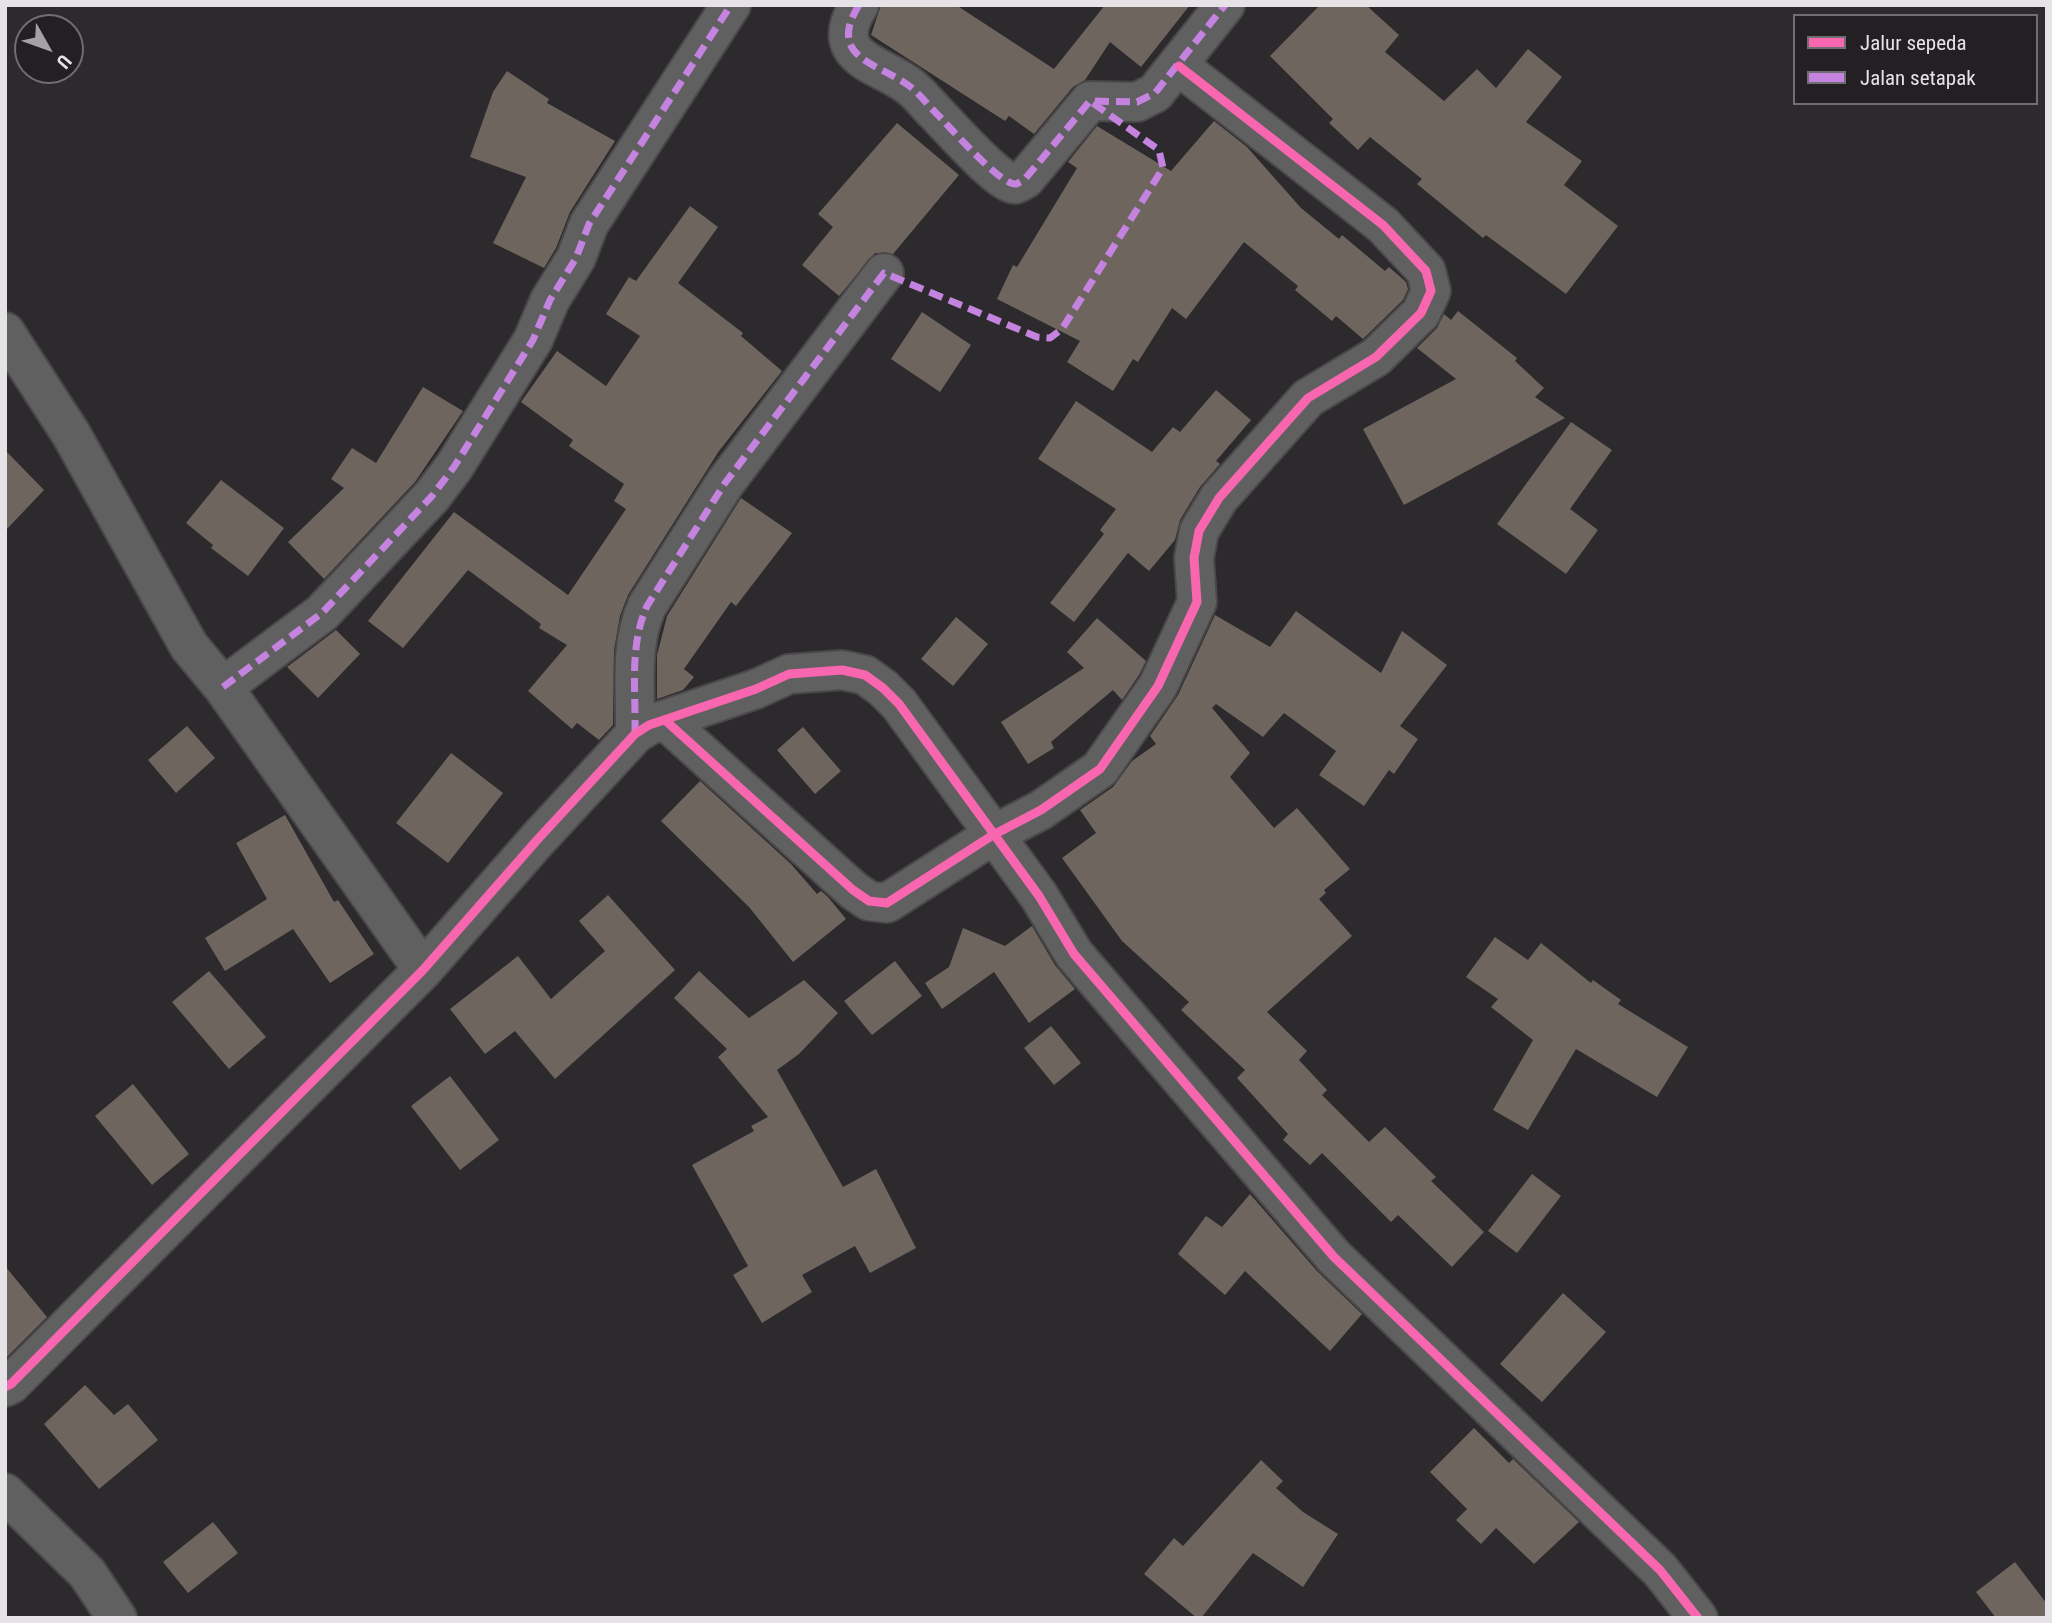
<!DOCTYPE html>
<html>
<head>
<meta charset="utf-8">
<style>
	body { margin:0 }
	#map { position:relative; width:2052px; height:1623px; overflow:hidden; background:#2c2a2c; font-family:"Roboto Condensed",sans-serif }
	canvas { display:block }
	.frame { position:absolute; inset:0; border:7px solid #e5e3e6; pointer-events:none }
	.legend { position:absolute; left:1793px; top:14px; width:245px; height:91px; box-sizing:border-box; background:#232024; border:2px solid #716e72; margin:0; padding:9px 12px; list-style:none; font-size:21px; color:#e5e3e6 }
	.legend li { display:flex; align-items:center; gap:14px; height:35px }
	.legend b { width:35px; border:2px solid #716e72 }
	.north { position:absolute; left:14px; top:14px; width:70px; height:70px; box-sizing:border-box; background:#232024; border:2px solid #716e72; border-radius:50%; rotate:130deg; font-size:19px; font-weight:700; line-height:28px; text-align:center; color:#e5e3e6 }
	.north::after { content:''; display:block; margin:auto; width:24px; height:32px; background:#a4a2a5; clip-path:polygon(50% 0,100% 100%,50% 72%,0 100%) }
</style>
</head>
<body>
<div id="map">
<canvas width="2052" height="1623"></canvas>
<div class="frame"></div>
<ul class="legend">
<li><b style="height:9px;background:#f766af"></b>Jalur sepeda</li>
<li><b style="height:9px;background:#c483df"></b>Jalan setapak</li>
</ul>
<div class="north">U</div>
</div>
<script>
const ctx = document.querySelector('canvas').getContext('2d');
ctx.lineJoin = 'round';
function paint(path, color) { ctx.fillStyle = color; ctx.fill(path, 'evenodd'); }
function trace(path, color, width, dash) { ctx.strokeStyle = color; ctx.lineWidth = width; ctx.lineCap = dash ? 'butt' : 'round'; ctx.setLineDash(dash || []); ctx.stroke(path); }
paint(new Path2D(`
	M881 5H956L1054 69 1105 5H1190L1141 67 1110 42 1085 80 1073 87 1034 134 1009 116 1005 121 871 35Z
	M1320 5H1366L1399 35 1385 52 1444 101 1477 69 1496 88 1528 49 1562 77 1526 122 1582 161 1564 185 1618 226 1566 294 1486 235 1483 238 1417 184 1422 179 1370 137 1358 150 1329 123 1333 119 1270 56Z
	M507 71 549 99 547 103 615 141 570 212 556 248 544 268 493 243 526 177 470 157 493 92Z
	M1214 121 1247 147 1301 208 1339 239 1342 235 1385 271 1389 267 1406 282 1408 289 1403 300 1363 339 1336 316 1332 321 1295 290 1298 286 1244 242 1186 319 1172 308 1138 362 1133 359 1113 391 1067 362 1080 341 997 299 1013 265 1017 267 1077 168 1068 162 1097 126 1171 171Z
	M897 123 959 175 893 254 875 253 839 296 802 265 833 227 818 214Z
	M690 206 718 227 678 283 743 333 741 336 782 371 719 451 628 595 620 616 614 650 613 725 599 740 577 723 572 729 528 691 567 645 539 628 541 624 468 570 403 648 368 621 454 512 568 595 626 509 614 501 624 484 569 446 573 440 521 402 557 351 606 386 640 336 606 314 629 277 636 281Z
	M1458 311 1517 358 1515 361 1544 388 1535 397 1565 418 1404 505 1363 429 1456 379 1417 348 1437 328 1444 314 1451 320Z
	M922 312 971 345 940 392 891 359Z
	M423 387 463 411 415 482 324 579 288 542 344 488 331 479 352 448 376 463Z
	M1216 390 1251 420 1216 461 1220 464 1200 487 1180 520 1175 540 1149 571 1128 553 1074 622 1050 603 1104 534 1100 530 1116 509 1038 459 1076 401 1152 452 1173 427 1180 432Z
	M1571 422 1612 450 1570 509 1598 530 1566 574 1497 524Z
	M5 450 44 490 5 531Z
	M221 480 284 528 248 576 211 548 213 545 186 523Z
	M741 498 792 533 736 606 731 602 684 669 694 677 683 690 657 699V655L667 616Z
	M1296 611 1381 673 1402 631 1447 665 1400 726 1418 739 1394 774 1389 770 1364 806 1319 775 1336 751 1284 713 1263 737 1216 704 1212 708 1250 753 1230 777 1274 828 1297 808 1350 869 1324 890 1326 893 1319 899 1352 936 1267 1012 1307 1051 1299 1060 1327 1090 1322 1095 1369 1142 1385 1127 1436 1177 1431 1181 1484 1232 1452 1267 1398 1215 1391 1222 1322 1153 1310 1165 1283 1140 1288 1134 1237 1078 1245 1070 1181 1010 1189 1002 1122 941 1062 858 1096 833 1080 810 1113 787 1132 761 1156 744 1150 736 1178 695 1215 615 1270 647Z
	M956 617 988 644 953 686 921 659Z
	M1097 618 1146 661 1139 675 1122 700 1113 690 1051 742 1054 748 1028 764 1001 722 1084 668 1067 652Z
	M336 630 360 654 318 698 287 667Z
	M187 726 215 758 176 793 148 760Z
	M803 727 841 771 815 794 777 750Z
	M451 753 503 793 448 863 396 823Z
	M700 781 791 864 817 894 821 891 828 897 846 919 793 962 749 907 661 821Z
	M285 815 334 902 338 900 374 954 330 983 293 929 225 971 205 938 267 899 236 843Z
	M608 895 675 970 555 1079 515 1031 485 1054 450 1009 518 956 551 999 605 951 579 921Z
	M1032 926 1055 965 1075 989 1029 1023 994 972 942 1009 925 983 949 967 963 928 1005 946Z
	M1495 937 1528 960 1541 943 1591 983 1593 980 1621 1000 1618 1004 1688 1047 1657 1097 1576 1049 1528 1130 1493 1110 1533 1040 1491 1007 1498 999 1466 977Z
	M895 961 922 996 872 1035 844 1001Z
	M209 971 266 1037 229 1069 172 1002Z
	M699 971 749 1018 804 980 838 1013 799 1054 777 1070 843 1187 876 1169 916 1248 870 1273 855 1246 802 1275 812 1292 762 1323 733 1275 748 1266 692 1165 754 1131 751 1126 768 1117 718 1057 727 1049 674 998Z
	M1051 1026 1081 1063 1054 1085 1024 1048Z
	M450 1076 499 1140 460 1170 411 1106Z
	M133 1084 189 1154 152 1185 95 1116Z
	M1532 1174 1561 1196 1517 1253 1488 1231Z
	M1250 1194 1317 1271 1362 1314 1330 1351 1245 1271 1225 1295 1178 1254 1206 1216 1222 1227Z
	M5 1266 47 1317 5 1359Z
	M1563 1293 1606 1332 1542 1402 1500 1364Z
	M85 1385 114 1415 128 1404 158 1440 99 1489 44 1424Z
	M1474 1428 1509 1463 1513 1459 1579 1522 1534 1564 1496 1528 1481 1544 1456 1520 1467 1509 1430 1472Z
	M1261 1460 1283 1481 1276 1488 1303 1512 1338 1534 1303 1587 1253 1553 1201 1618H1197L1144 1574 1174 1538 1183 1546Z
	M213 1522 238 1553 188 1593 163 1562Z
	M2015 1562 2047 1604V1618H1996L1976 1592Z`), '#6f655f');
const minor = new Path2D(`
	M859 5C826 58 878 63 908 85 918 92 927 104 935 112 948 125 1001 186 1016 184 1017 184 1025 179 1025 179L1090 101 1137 102 1155 93 1225 5
	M5 332 71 434 189 646 223 687 423 970
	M223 687 322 613 432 496 454 467 533 340 550 300 576 258 589 224 731 5
	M666 721 853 890 869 901 887 903 993 835 1041 810 1100 769 1158 686 1197 602 1194 558 1199 531 1219 498 1308 398 1376 357 1421 313 1431 291 1426 271 1383 225 1179 66
	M635 734C636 690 629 646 647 606L725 483 884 273
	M5 1387 11 1384 423 970 538 839 635 734 649 725 756 689 789 674 842 670 865 675 883 688 899 704 1039 896 1074 954 1334 1257 1660 1570 1698 1618
	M5 1493 87 1573 117 1618`);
trace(minor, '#4a484a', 42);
trace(minor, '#616061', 38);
trace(new Path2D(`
	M859 5C826 58 878 63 908 85 918 92 927 104 935 112 948 125 1001 186 1016 184 1017 184 1025 179 1025 179L1090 101 1137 102 1155 93 1225 5
	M223 687 322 613 432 496 454 467 533 340 550 300 576 258 589 224 731 5
	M635 734C636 690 629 646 647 606L725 483 884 273 1037 337 1050 338 1062 329 1163 168 1159 150 1090 101`), '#c483df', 7, [14, 7]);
trace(new Path2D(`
	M666 721 853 890 869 901 887 903 993 835 1041 810 1100 769 1158 686 1197 602 1194 558 1199 531 1219 498 1308 398 1376 357 1421 313 1431 291 1426 271 1383 225 1179 66
	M5 1387 11 1384 423 970 538 839 635 734 649 725 756 689 789 674 842 670 865 675 883 688 899 704 1039 896 1074 954 1334 1257 1660 1570 1698 1618`), '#f766af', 9);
</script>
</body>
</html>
